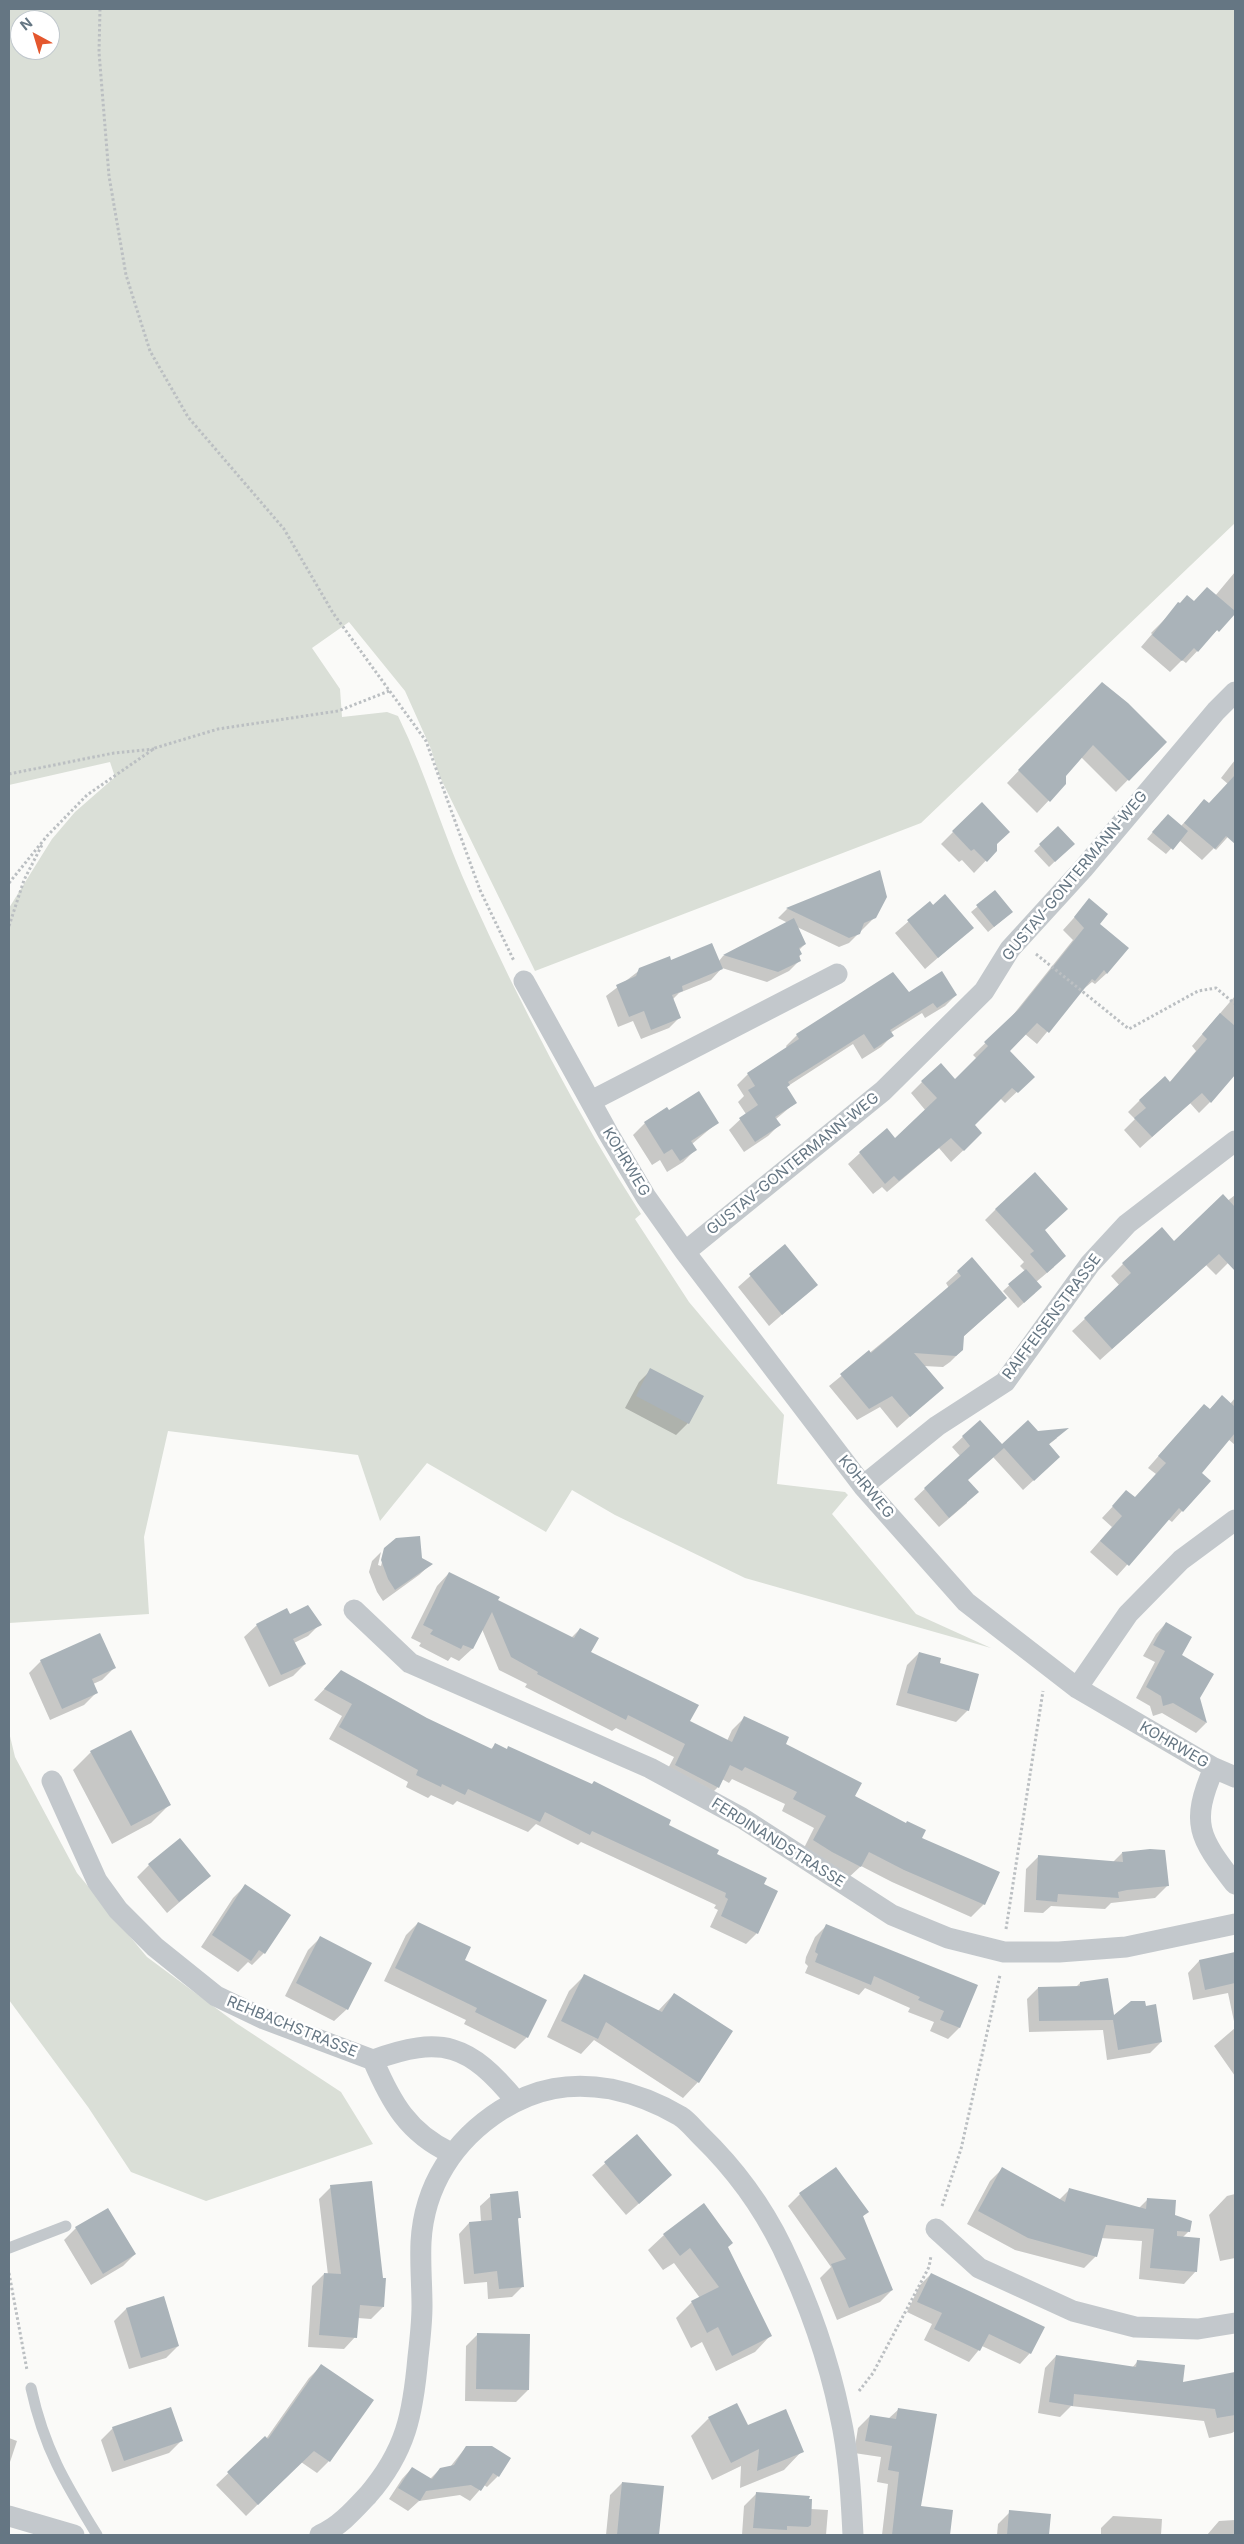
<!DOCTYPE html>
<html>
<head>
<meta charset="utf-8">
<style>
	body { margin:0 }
	#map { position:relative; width:1244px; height:2544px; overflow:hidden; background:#fafaf8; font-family:Inter,sans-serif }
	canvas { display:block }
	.frame { position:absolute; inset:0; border:10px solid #657683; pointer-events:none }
	.north { position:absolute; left:10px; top:10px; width:50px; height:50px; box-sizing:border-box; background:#fff; border:1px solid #c1c8cd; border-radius:50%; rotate:321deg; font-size:14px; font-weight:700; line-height:20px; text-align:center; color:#657683 }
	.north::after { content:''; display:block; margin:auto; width:18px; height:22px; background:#e4572e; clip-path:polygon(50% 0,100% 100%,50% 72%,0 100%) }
</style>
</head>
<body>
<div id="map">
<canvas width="1244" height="2544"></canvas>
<div class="frame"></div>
<div class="north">N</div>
</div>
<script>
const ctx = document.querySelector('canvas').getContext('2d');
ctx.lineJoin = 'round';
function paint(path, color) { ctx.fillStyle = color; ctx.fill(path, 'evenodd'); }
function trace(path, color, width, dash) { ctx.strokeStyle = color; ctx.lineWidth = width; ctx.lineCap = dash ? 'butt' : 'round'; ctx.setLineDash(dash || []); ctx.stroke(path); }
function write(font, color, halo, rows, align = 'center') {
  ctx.font = font + ' Inter,sans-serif'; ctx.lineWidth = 5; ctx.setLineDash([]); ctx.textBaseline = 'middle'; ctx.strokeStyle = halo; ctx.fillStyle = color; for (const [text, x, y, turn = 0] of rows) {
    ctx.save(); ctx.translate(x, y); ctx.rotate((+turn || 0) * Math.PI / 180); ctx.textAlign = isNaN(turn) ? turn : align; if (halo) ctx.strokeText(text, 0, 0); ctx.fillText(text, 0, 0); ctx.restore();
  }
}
paint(new Path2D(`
	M9 9H1235V523L921 823 535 971 439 775 431 749 405 691 349 622 312 648 340 689 342 717 387 712 398 716C427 775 444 838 472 898 521 1006 577 1114 641 1214L635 1219 689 1302 784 1415 777 1484 845 1492 848 1495 832 1514 916 1614 991 1648 745 1578 615 1515 572 1490 546 1532 427 1463 380 1521 358 1455 168 1431 144 1537 149 1614 9 1623V908L52 839 75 812 115 777 110 762 9 785ZM20 20H50V50H20Z
	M9 1732 15 1757 77 1873 147 1957 236 2023 341 2092 373 2144 206 2201 131 2172 88 2107 9 2000Z`), '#dadfd7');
paint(new Path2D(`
	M1235 572V611L1186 663 1182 660 1170 672 1141 647 1152 634 1151 633 1187 597 1194 602 1215 596Z
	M1090 696 1165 742 1116 792 1081 757 1065 775V783L1037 813 1007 783Z
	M1235 760V829L1216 850 1214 848 1202 860 1179 840 1166 854 1147 839 1162 821 1181 826 1204 801 1209 804 1228 784 1221 778Z
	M1058 828 1073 844 1049 867 1034 851Z
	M953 832 996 850 974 873 962 860 959 862 941 844Z
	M880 872 875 917 849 943 839 947 797 927 805 944 799 950 800 960 789 971 767 982 722 968 711 980 679 993 673 999 680 1017 669 1028 641 1039 633 1021 618 1027 606 996 640 970 670 961H719L723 956 788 923 778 918 787 909Z
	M995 892 1006 917 988 932 971 912Z
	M1090 900 1098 924 1107 973 1095 984 1092 982 1081 991 1037 1044 1025 1034 1008 1051 1021 1088 1005 1103 1000 1098 973 1125 969 1145 951 1162 939 1148 887 1192 882 1187 873 1194 848 1164 860 1153 895 1140 926 1111 911 1093 922 1082 955 1080 977 1059 973 1055 1009 1020 1073 940 1063 930Z
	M930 903 972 928 925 969 895 933Z
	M909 994 956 995 945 1006 925 1018 922 1013 890 1033 892 1036 881 1047 862 1059 853 1044 788 1086 786 1088 795 1103 776 1119 779 1125 768 1136 744 1152 729 1130 746 1114 738 1102 744 1096 737 1085 748 1074 787 1048 786 1046 797 1035Z
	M1235 996V1057L1221 1072 1210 1102 1199 1113 1190 1103 1140 1148 1124 1130 1135 1119 1128 1112 1140 1100 1169 1083 1196 1051 1192 1046Z
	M668 1112 718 1122 692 1144 695 1150 683 1162 667 1172 660 1160 652 1165 633 1135 645 1123Z
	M1235 1195V1256L1216 1275 1206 1265 1100 1360 1072 1331 1120 1286 1111 1276 1123 1264 1174 1243Z
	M996 1209 1044 1231 1054 1267 1036 1282 1035 1293 1018 1308 1003 1291 1025 1271 1020 1266 1024 1262 985 1220Z
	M784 1246 816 1285 769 1326 738 1287Z
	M958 1272 1006 1298 963 1337 962 1350 950 1362 943 1367 924 1366 942 1388 897 1428 880 1407 857 1420 829 1386 949 1288 946 1283Z
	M651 1370 688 1423 676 1435 625 1408 639 1382Z
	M1222 1397 1230 1404 1235 1398V1445L1228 1439 1200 1473 1182 1511 1172 1522 1168 1519 1117 1576 1090 1552 1112 1527 1102 1518 1116 1503 1134 1499 1156 1474 1148 1468 1193 1417 1209 1410Z
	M980 1421 1002 1445 1037 1432 1057 1438 1048 1445V1467L1023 1490 993 1457 967 1480V1503L939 1527 914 1499 960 1456 952 1447Z
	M385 1550 421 1559 431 1564 419 1575 383 1601 377 1592 369 1572 372 1561 381 1552 378 1565 381 1566Z
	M449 1573 496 1601 571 1638 580 1629 589 1653 689 1722 727 1741 732 1730 744 1718 785 1744 854 1797 920 1839 984 1904 971 1917 892 1882 861 1866 847 1879 802 1852 814 1828 782 1811 785 1804 732 1779 729 1783 722 1779 718 1787 706 1799 663 1778 674 1757 616 1728 612 1731 525 1687 527 1684 499 1670 482 1629 472 1649 459 1661 451 1657 448 1661 419 1646 421 1643 411 1638 437 1586Z
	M287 1610 290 1615 320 1624 308 1636 294 1643 305 1664 293 1676 269 1687 244 1637 257 1625Z
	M1166 1623 1199 1698 1206 1723 1196 1733 1162 1713 1153 1716 1150 1706 1136 1698 1155 1662 1143 1656 1156 1634Z
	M919 1653 938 1664 968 1710 956 1722 896 1705 907 1665Z
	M41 1661 114 1668 102 1680 93 1684 96 1693 84 1705 50 1720 29 1673Z
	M330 1683 426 1719 490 1750 495 1745 667 1825 763 1885 757 1933 746 1944 710 1927 718 1910 714 1908 716 1905 581 1842 578 1845 536 1824 528 1832 457 1801 453 1805 431 1795 428 1798 406 1787 408 1782 329 1739 342 1716 314 1700Z
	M91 1752 169 1805 151 1823 112 1844 73 1770Z
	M1122 1853 1167 1886 1155 1898 1111 1903 1105 1909 1051 1906 1043 1913 1024 1912 1026 1869 1038 1857 1113 1862Z
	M149 1865 210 1876 167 1913 137 1877Z
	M245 1886 264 1953 252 1965 248 1962 238 1972 201 1947 233 1898Z
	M418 1923 527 2037 515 2049 464 2024 466 2020 384 1981 406 1935Z
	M826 1926 976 1986 959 2028 948 2039 930 2031 934 2022 908 2012 910 2008 865 1988 859 1995 805 1973 808 1966 805 1963 806 1957 815 1937Z
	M320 1938 347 2009 334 2021 285 1996 308 1950Z
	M1233 1954 1235 1960V2026L1228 1993 1193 2000 1188 1973 1199 1961Z
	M584 1976 658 2011 674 1994 698 2082 683 2098 594 2040 581 2054 547 2037 569 1991Z
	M1080 1983 1113 2017 1161 2042 1150 2053 1107 2060 1103 2030 1029 2032 1027 1999 1038 1988 1076 1987Z
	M1235 2028V2076L1214 2046Z
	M637 2135 671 2175 626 2215 592 2175Z
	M1002 2169 1059 2200 1070 2189 1139 2208 1148 2199 1173 2216 1189 2231 1182 2238 1196 2271 1184 2284 1139 2279 1142 2241 1101 2238 1096 2256 1084 2268 1015 2250 967 2224 990 2181Z
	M331 2187 383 2307 371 2319 358 2318 356 2336 344 2349 308 2347 312 2286 324 2274 328 2275 319 2199Z
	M800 2194 867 2212 862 2217 892 2290 880 2302 837 2320 820 2278 831 2267 788 2206Z
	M1235 2194V2258L1220 2261 1209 2215 1227 2196Z
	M491 2196 519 2218 516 2221 523 2286 512 2297 488 2299 487 2282 464 2284 459 2234 469 2223 481 2222 480 2206Z
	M76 2228 135 2254 123 2266 91 2285 64 2240Z
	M664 2235 727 2247 770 2336 755 2352 716 2371 702 2342 691 2348 676 2318 692 2302 700 2298 674 2263 663 2270 648 2250Z
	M931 2274 1030 2353 1020 2364 982 2346 969 2362 924 2340 932 2324 907 2312 920 2285Z
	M164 2298 178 2346 166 2358 129 2369 114 2321 126 2309Z
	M478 2334 528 2390 516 2402 465 2401 466 2346Z
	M1056 2356 1132 2368 1137 2362 1181 2383 1235 2373V2431L1232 2433 1209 2438 1204 2421 1071 2406 1060 2417 1038 2413 1045 2368Z
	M321 2366 329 2461 317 2473 301 2462 246 2516 216 2485 265 2438 266 2439 309 2378Z
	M899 2409 920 2508 952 2511 949 2535H882L888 2484 877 2482 881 2457 854 2453 858 2428 870 2416 888 2419Z
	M709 2418 747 2427 802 2451 784 2470 740 2488 741 2466 712 2480 691 2436Z
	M113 2428 181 2441 169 2453 112 2472 101 2440Z
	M9 2438 17 2441 9 2465Z
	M466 2447 509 2459 498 2476 487 2487 484 2485 470 2501 460 2495 419 2501 408 2511 389 2499 402 2479 412 2468 430 2479 440 2469 450 2467Z
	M622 2483 662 2487 658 2535H606L610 2495Z
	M756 2494 811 2509 828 2510 826 2535H742L744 2506Z
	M1010 2512 1050 2515 1048 2535H997L998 2524Z
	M1113 2516 1162 2519 1161 2535H1101V2528Z
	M1235 2520V2535H1207L1219 2521Z`), '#0003');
paint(new Path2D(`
	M1207 587 1235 611V614L1219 632 1217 630 1198 652 1194 648 1182 661 1152 635 1178 602 1180 603 1187 595 1194 601Z
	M1102 682 1128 703 1167 742 1129 781 1093 745 1066 776V784L1050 802 1018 770Z
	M1235 775V844L1226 836 1215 849 1184 823 1204 799 1209 803Z
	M982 802 1010 832 997 844V851L987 862 974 849 971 851 952 831Z
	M1168 814 1188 831 1173 850 1152 832Z
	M1058 826 1075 844 1055 862 1039 844Z
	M880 870 887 897 876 918 864 923 860 934 849 938 786 908Z
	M995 890 1013 912 994 927 976 905Z
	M945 894 974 928 938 958 907 920 930 901 933 905Z
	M1089 898 1108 914 1100 924 1129 948 1107 974 1104 970 1095 981 1092 979 1049 1033 1037 1023 1010 1051 1035 1077 1018 1093 1012 1088 975 1125 982 1133 964 1151 951 1138 899 1181 894 1176 885 1184 859 1152 887 1128 895 1138 937 1098 921 1081 941 1063 955 1079 988 1046 984 1042 1019 1009 1084 928 1074 917Z
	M794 918 806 944 799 948 802 954 799 956 801 961 778 972 723 955Z
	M712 943 723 969 682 986 683 991 672 995 681 1018 651 1030 644 1011 629 1017 616 985 636 976 639 968 670 956 671 960Z
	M942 971 957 995 937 1008 933 1003 890 1030 894 1036 874 1049 864 1034 788 1082 790 1085 787 1087 797 1103 775 1117 781 1125 755 1142 739 1118 758 1105 748 1090 755 1086 747 1073 799 1039 796 1034 893 972 909 992Z
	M1220 1013 1235 1026V1075L1211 1103 1202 1093 1152 1137 1134 1118 1146 1108 1139 1100 1165 1076 1170 1082 1207 1039 1202 1034Z
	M699 1091 719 1123 691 1141 697 1150 680 1161 672 1149 664 1154 644 1122 667 1107 669 1110Z
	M1035 1172 1068 1209 1045 1230 1066 1256 1047 1273 1030 1254 1034 1251 995 1209Z
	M1223 1194 1235 1207V1271L1219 1254 1112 1349 1084 1318 1131 1273 1122 1263 1162 1227 1174 1241Z
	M785 1244 818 1285 782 1315 749 1274Z
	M972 1257 1007 1298 964 1336 963 1350 956 1356 914 1353 944 1388 910 1417 892 1396 869 1409 840 1374 869 1350 871 1353 961 1276 957 1271Z
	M1026 1269 1042 1287 1024 1303 1008 1284Z
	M650 1368 704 1396 689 1424 636 1396Z
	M1222 1395 1235 1407V1433L1202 1473 1211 1481 1183 1512 1179 1508 1129 1566 1100 1541 1122 1516 1112 1506 1126 1490 1135 1497 1166 1463 1158 1456 1204 1404 1210 1409Z
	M980 1420 1002 1444 1028 1420 1038 1431 1069 1428 1049 1444 1060 1457 1034 1481 1004 1448 968 1480 979 1492 949 1518 924 1488 970 1446 962 1436Z
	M420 1536 422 1558 433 1564 395 1590 388 1579 381 1560 384 1548 396 1538Z
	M449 1572 500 1597 498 1600 574 1638 580 1628 599 1638 591 1652 699 1705 690 1721 732 1742 744 1716 789 1737 786 1744 862 1783 855 1796 906 1823 907 1821 926 1830 922 1838 1000 1872 985 1905 904 1870 869 1852 861 1867 832 1852 813 1840 826 1816 793 1799 797 1792 745 1767 742 1771 730 1765 719 1788 675 1765 685 1744 628 1715 626 1720 537 1674 538 1672 511 1657 492 1612 473 1649 463 1645 461 1649 430 1634 433 1630 423 1625Z
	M308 1605 322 1625 293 1639 306 1664 281 1675 256 1624 287 1608 290 1614Z
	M1166 1622 1192 1637 1182 1655 1214 1674 1200 1698 1207 1723 1173 1703 1163 1706 1161 1696 1146 1687 1165 1651 1153 1645Z
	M100 1633 116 1668 92 1679 98 1693 62 1709 40 1660Z
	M919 1652 941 1658 940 1663 979 1674 969 1711 907 1693Z
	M341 1670 427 1718 492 1749 495 1743 507 1749 508 1746 592 1784 594 1781 671 1820 669 1825 719 1850 717 1854 767 1878 764 1884 778 1891 758 1934 721 1916 728 1899 725 1897 726 1893 592 1831 590 1835 545 1812 540 1822 468 1789 465 1795 442 1784 441 1787 416 1775 418 1770 339 1727 352 1704 324 1689Z
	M131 1730 171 1805 131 1826 90 1751Z
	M180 1838 211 1876 179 1902 148 1864Z
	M1150 1849 1165 1850 1169 1886 1127 1890 1118 1892 1119 1898 1058 1894 1057 1902 1036 1900 1038 1855 1123 1862 1122 1852Z
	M245 1884 291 1915 265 1954 259 1950 251 1961 212 1935Z
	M418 1922 471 1947 465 1960 547 2000 528 2038 475 2012 477 2008 395 1968Z
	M826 1924 978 1985 960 2028 940 2020 944 2011 918 2000 920 1997 874 1976 871 1985 815 1962 818 1954 815 1952 817 1945Z
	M320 1936 372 1963 348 2010 296 1983Z
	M1235 1952V1983L1205 1990 1199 1960Z
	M584 1974 662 2012 674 1993 733 2031 699 2083 606 2022 598 2039 561 2021Z
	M1108 1978 1114 2015 1131 2001H1145L1146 2006 1156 2004 1162 2042 1118 2050 1113 2020 1039 2021 1038 1987 1080 1986V1982Z
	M637 2134 672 2175 639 2204 604 2162Z
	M836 2167 869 2212 863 2216 893 2290 849 2308 831 2264 846 2259 799 2193Z
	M1002 2167 1065 2202 1069 2188 1146 2209 1147 2198 1176 2200 1175 2215 1192 2221 1190 2232 1177 2231V2236L1200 2238 1197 2272 1150 2268 1154 2229 1106 2225 1097 2257 1028 2238 978 2211Z
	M372 2181 383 2278H386L384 2307 360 2305 357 2338 319 2335 324 2273 341 2274 330 2185Z
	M518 2191 521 2218H518L524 2287 499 2289 497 2271 474 2274 469 2222 492 2220 490 2194Z
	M704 2203 733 2243 728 2247 772 2336 732 2356 718 2327 707 2333 691 2301 719 2287 690 2248 680 2256 663 2234Z
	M108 2208 136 2254 103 2274 75 2227Z
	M931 2273 1045 2327 1031 2354 989 2334 980 2351 934 2329 942 2313 917 2302Z
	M164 2296 179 2346 141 2358 126 2308Z
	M477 2333 530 2334 529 2390 476 2389Z
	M1056 2355 1136 2367 1137 2360 1185 2365 1183 2382 1235 2372V2415L1217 2418 1215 2409 1074 2394 1073 2406 1049 2402Z
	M321 2364 374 2400 330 2462 314 2451 258 2505 227 2472 265 2436 268 2439Z
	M737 2403 748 2425 786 2409 804 2452 757 2471 759 2449 731 2463 708 2417Z
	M171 2407 183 2441 124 2461 112 2427Z
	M898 2408 937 2414 921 2506 953 2510 950 2535H892L899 2472 888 2470 892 2446 865 2441 870 2415 896 2419Z
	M466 2446H492L511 2458 499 2477 493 2473 481 2491 471 2485 426 2491 420 2501 398 2488 412 2467 432 2479 440 2468 454 2465Z
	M622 2482 664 2486 659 2535H617Z
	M756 2492 810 2496 809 2499H812L811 2525 808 2527 787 2526V2530L753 2528Z
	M1009 2510 1051 2514 1049 2535H1007Z`), '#aab3b9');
trace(new Path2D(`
	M100 9 99 52 109 176 126 275 150 351 188 417 284 529 333 613 426 741 480 890 514 961
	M9 774 114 753 155 749
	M9 883 47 836 87 795 155 748 218 729 338 711 389 691
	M9 926 24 880 43 843
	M1036 954 1129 1029 1198 991 1216 988 1235 1004
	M1006 1929 1043 1691
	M942 2206 961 2149 1000 1975
	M9 2273 27 2370
	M859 2391 873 2373 929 2267 931 2256`), '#bbbfc2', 3, [2.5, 2.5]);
trace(new Path2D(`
	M9 2248 66 2226
	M31 2388C44 2448 65 2483 97 2535`), '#c3c8cc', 11);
trace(new Path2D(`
	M524 981 608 1133 646 1197 685 1252 863 1486 966 1602 1077 1688 1214 1768 1235 1777
	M591 1101 837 974
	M685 1252 883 1091 984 991 1010 949 1083 869 1216 711 1235 692
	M863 1486 937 1426 1005 1382 1090 1264 1127 1224 1235 1141
	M354 1610 410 1663 650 1768 742 1818 892 1915 948 1938 1004 1952H1059L1126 1947 1235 1924
	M1077 1688 1128 1614 1181 1560 1235 1520
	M1214 1768C1189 1825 1200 1838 1235 1884
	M52 1781 97 1881 118 1910 155 1947 216 1996 264 2019 373 2060C442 2035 469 2044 516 2101
	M373 2060C391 2102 408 2133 451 2153
	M936 2229 979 2268 1073 2311 1135 2327 1198 2329 1235 2323
	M9 2516 74 2535
	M320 2535C339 2527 354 2510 368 2495 406 2451 413 2414 418 2357 420 2340 422 2323 422 2306 422 2285 420 2263 421 2242 424 2186 454 2140 501 2110 536 2088 570 2082 611 2089 635 2094 658 2103 680 2116 688 2121 694 2129 701 2136 734 2168 762 2206 782 2247 808 2301 828 2357 840 2415 849 2455 851 2495 853 2535`), '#c3c8cc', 21);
write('15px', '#657683', '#fff', [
	["GUSTAV-GONTERMANN-WEG",1075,876,-50],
	["KOHRWEG",626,1162,59],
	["GUSTAV-GONTERMANN-WEG",793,1164,-39],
	["RAIFFEISENSTRASSE",1052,1317,-53],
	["KOHRWEG",866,1487,50],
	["KOHRWEG",1174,1745,30],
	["FERDINANDSTRASSE",778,1843,32],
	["REHBACHSTRASSE",292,2027,22]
]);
</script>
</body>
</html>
